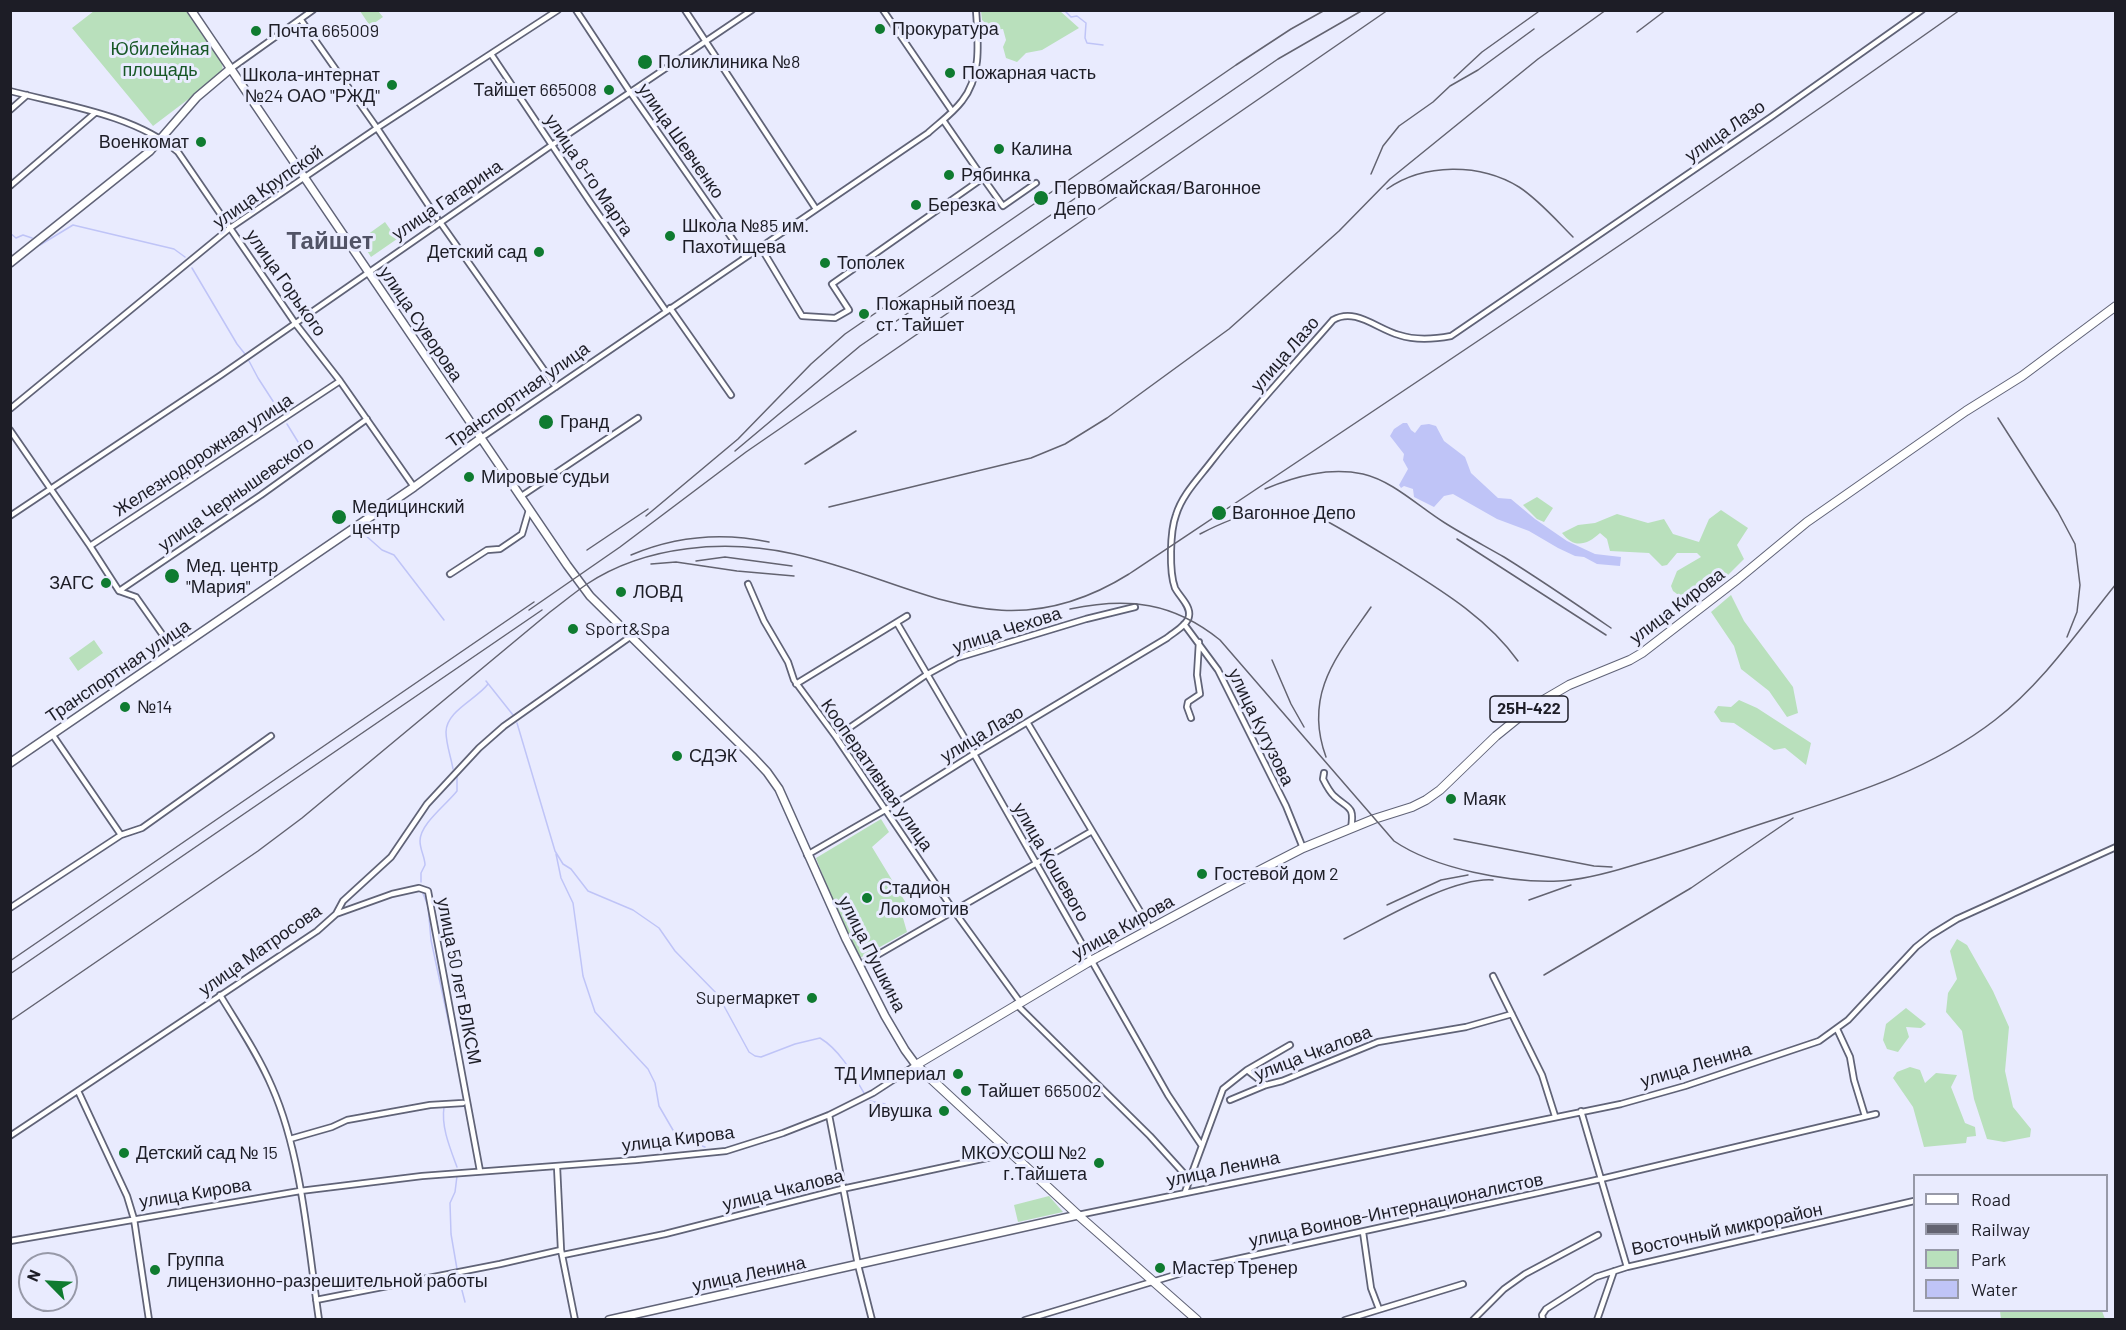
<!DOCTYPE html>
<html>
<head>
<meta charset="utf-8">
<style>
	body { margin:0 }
	#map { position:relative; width:2126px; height:1330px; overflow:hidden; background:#e9ebfe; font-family:Barlow,sans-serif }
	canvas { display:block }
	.frame { position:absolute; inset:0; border:12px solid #1d1d26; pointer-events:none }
	.legend { position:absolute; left:1913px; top:1174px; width:195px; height:138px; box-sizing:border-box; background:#e9ebfe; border:2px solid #9799a8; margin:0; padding:8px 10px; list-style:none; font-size:18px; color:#1d1d26 }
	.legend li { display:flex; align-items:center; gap:12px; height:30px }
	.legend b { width:30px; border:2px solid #9799a8 }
	.north { position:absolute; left:18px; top:1252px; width:60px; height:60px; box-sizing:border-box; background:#e9ebfe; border:2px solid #9799a8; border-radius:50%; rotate:294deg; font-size:16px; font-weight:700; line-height:24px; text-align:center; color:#1d1d26 }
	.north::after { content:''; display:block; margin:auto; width:21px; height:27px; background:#0f7b30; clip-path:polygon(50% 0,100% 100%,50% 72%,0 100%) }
</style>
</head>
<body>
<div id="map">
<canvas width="2126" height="1330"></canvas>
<div class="frame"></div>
<ul class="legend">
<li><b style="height:8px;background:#fff"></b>Road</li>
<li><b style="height:8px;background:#636370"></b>Railway</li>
<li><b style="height:16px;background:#b9e0bc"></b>Park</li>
<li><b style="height:16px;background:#bfc4f7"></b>Water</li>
</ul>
<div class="north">N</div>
</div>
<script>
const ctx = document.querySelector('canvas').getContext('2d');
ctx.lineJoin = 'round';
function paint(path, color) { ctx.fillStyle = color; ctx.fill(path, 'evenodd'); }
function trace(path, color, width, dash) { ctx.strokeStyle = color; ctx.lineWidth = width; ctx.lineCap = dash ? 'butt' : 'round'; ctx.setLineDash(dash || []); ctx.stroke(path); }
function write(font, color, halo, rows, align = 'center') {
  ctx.font = font + ' Barlow,sans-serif'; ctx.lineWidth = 6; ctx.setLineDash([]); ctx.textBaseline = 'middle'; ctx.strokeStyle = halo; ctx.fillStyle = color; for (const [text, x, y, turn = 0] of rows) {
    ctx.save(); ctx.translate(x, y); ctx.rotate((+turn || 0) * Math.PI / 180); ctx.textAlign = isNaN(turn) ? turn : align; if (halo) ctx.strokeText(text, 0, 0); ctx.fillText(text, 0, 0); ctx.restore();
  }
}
paint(new Path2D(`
	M94 11H186L222 63 223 73 153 126 72 28Z
	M360 11H378L383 17 370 26Z
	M981 11H1060L1079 28 1042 50 1026 53 1017 62 1006 58 1003 47 1006 40 1003 29 993 30 982 20Z
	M385 222 397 239 371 257 360 240Z
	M1537 497 1553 508 1544 522 1537 519 1523 505Z
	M1721 510 1748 528 1737 545 1744 559 1725 578 1689 603 1673 591 1671 586 1677 571 1701 557 1697 553H1677L1667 565 1662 566 1649 553 1610 551 1607 539 1600 533C1587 545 1574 549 1562 533L1578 525 1595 523 1617 514 1648 523 1664 519 1673 534 1699 542 1709 519Z
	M1731 595 1744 621 1793 687 1798 713 1787 717 1769 691 1741 669 1734 646 1711 612Z
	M94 640 103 653 78 671 69 658Z
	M1739 700 1757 708 1811 743 1806 765 1785 748 1774 750 1734 723 1721 722 1714 712 1718 706 1731 707Z
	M881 819 889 832 872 847 912 913 903 918 907 932 860 958 822 877 823 876 816 858Z
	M1957 939 1967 945 1993 991 2009 1027 2005 1071 2013 1107 2031 1129 2030 1137 2004 1142 1987 1139 1974 1099 1962 1031 1946 1012 1948 993 1957 979 1950 951Z
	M1906 1008 1926 1024 1921 1028 1906 1027 1909 1037 1898 1052 1887 1049 1883 1040 1886 1024Z
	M1910 1067 1920 1070 1925 1083 1936 1073 1957 1075 1951 1087 1965 1123 1975 1127 1976 1136 1967 1137 1966 1143 1924 1147 1913 1107 1893 1078 1897 1072Z
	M1049 1196 1063 1212 1018 1222 1014 1205Z
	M2000 1311H2102L2105 1319H2001Z`), '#b9e0bc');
paint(new Path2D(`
	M1403 423H1407L1411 430 1415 433 1421 425 1429 424 1436 426 1444 441 1465 457 1471 473 1498 498 1511 499 1535 519 1567 541 1595 554 1621 557 1620 566 1597 564 1584 557 1575 556 1558 548 1529 531 1497 519 1453 494 1444 496 1434 507 1414 497 1413 489 1404 486 1401 488 1399 485 1408 469 1403 460 1404 454 1390 436 1394 429Z`), '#bfc4f7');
trace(new Path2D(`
	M1064 10 1071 17 1077 16 1086 23 1085 38 1087 43 1103 45
	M10 233 16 238 23 235 32 238
	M40 245 73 225 174 249 185 257
	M192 268 237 344 245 354
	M249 361 258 378 280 412
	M287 424 303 450 308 453
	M364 534 382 550 394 555 444 620
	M486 681 513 715
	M517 723 555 851 563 864 571 869 588 891 633 910 659 928 675 951 718 995 749 1052 755 1056 761 1057 795 1044 820 1038C840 1050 853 1074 864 1093
	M453 769C451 757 446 744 446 732 446 711 477 699 488 684
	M556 854 561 878 573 903 583 976 595 1012 648 1069 655 1083 659 1106 677 1137 705 1147
	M421 882V873L425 865C425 857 420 850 420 841 420 824 446 805 457 791V777
	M422 891 428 906 431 940 462 1085
	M870 1101 885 1104
	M457 1167C450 1148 441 1127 444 1107L464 1105 466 1102
	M457 1176 455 1192 450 1203 451 1234 457 1269
	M458 1275 465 1302`), '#bfc4f7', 1.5);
const street = new Path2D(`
	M576 10 630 92 745 257
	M685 10 816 209
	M883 10 952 111
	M301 20 377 128 437 218
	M491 54 590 202 666 311
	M229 70 313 10
	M10 91C64 105 135 115 178 152L295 323 340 381 414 487
	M10 110 27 95
	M983 178 1003 206 1036 183
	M10 186 95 113
	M440 222 556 387
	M760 246 802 316 835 318 849 310 832 284 983 178 943 120
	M670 308 731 395
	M10 409 230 228 377 128 558 10
	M10 430 90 546
	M481 438 928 133C939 123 953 113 962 101 982 76 978 41 976 10
	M520 497 638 418
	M10 516 221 375 552 145 752 10
	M450 574 487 550 500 549 522 534 529 510
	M748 584 764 621 788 662 794 680 836 737 954 911 1020 1002
	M119 591 261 495 367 419
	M897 623 974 754 1168 1095 1202 1146
	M1184 624 1218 670 1286 806 1303 848
	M174 651 136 597 119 591 90 546 340 381
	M796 684 907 616
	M1191 718 1187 707 1188 702 1200 694 1197 675 1199 642
	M1027 722 1150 928
	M52 734 121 835
	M836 737 926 675 957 658 1086 619 1135 607
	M1324 773 1323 779C1326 785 1329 791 1334 796 1348 809 1355 805 1351 828
	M807 855 885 810 974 754 1167 638C1174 632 1188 625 1189 616 1191 606 1179 596 1175 588 1169 572 1170 531 1176 515 1182 495 1198 479 1211 462 1249 413 1292 367 1333 320 1355 307 1377 329 1399 335 1414 340 1435 339 1451 336L1771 117 1922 10
	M10 908 121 835 142 828 271 736
	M336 914 392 894 419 888 428 891 480 1171
	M860 965 1092 831
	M1493 976 1542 1075 1555 1116
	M220 995C238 1025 258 1054 272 1087 302 1155 308 1245 319 1320
	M1016 1004 1150 1136 1189 1179
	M1837 1029 1850 1057 1854 1080 1865 1116
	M1247 1070 1266 1085
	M78 1091 127 1196 134 1219 149 1320
	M1230 1100 1266 1085 1282 1081 1378 1042 1466 1027 1512 1014
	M1876 1114 1601 1179 1627 1267 1914 1201
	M829 1115 858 1265 872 1320
	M10 1136 317 931 336 914 343 901 391 857 427 804 479 748 504 726 630 637
	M290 1139 332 1127 347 1120 430 1105 463 1103
	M557 1166 561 1250 575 1320
	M1185 1192 1223 1089 1247 1070 1290 1045
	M1078 1215 1621 1104 1685 1086 1819 1041 1848 1020 1916 947 1931 935 1957 919 2116 847
	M1363 1232 1371 1288 1379 1309
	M10 1241 300 1191 422 1176 636 1160 726 1151 783 1133 829 1115 873 1093 916 1065
	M563 1255 665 1234 842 1189 1010 1153
	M316 1300 500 1264 561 1250
	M1025 1320 1205 1266 1601 1179 1581 1111
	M1345 1320 1463 1284
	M1473 1320 1504 1289 1525 1274 1598 1235
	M1543 1320 1542 1315 1546 1309 1596 1277 1627 1267
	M1597 1320 1614 1271`);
const secondary = new Path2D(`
	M191 10 567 565 590 596 752 756 767 772 779 789 846 939 885 1016 905 1050 916 1065
	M10 263 150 151 197 97 229 70
	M10 763 414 487 481 438
	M609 1320 1078 1215`);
const primary = new Path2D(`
	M1197 1320 1078 1215 916 1065 1087 963 1239 881 1303 848 1374 819 1412 807 1426 800 1440 790 1496 736 1533 706 1569 685 1630 660 1642 653 1738 579 1807 522 1966 411 2022 376 2116 306`);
trace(street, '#606377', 8);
trace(secondary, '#606377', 10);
trace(primary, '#606377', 10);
trace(street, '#fff', 4.5);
trace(secondary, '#fff', 7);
trace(primary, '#fff', 8);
trace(new Path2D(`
	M1637 32 1666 10
	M1454 78 1482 52 1538 12
	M1371 174 1383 146 1399 126 1433 102 1450 86 1478 70 1534 29
	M1387 189C1424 163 1480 163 1519 187 1539 200 1556 220 1573 237
	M1998 418 2058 512 2075 544 2080 585 2077 612 2067 637
	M735 451 860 346 1278 59 1363 10
	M805 464 856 431
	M1265 489C1296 476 1329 467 1363 474 1393 481 1419 507 1445 523 1464 535 1485 546 1504 557 1541 580 1576 604 1611 628
	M829 507 1031 458 1065 444 1107 418 1229 329 1339 231 1390 179 1538 59 1606 10
	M646 516 738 439 811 364 845 334 1236 65 1291 29 1325 10
	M1200 534C1242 512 1270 505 1317 516 1346 531 1373 548 1401 565 1444 592 1488 619 1518 661
	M1457 539 1606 635
	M587 550 648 509
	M631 555C676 536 721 532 769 542
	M696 561 725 557 792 566
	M651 564 676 562 737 571 794 576
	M1070 609C1128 597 1173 602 1220 640L1394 841C1435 869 1510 883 1559 881 1583 880 1608 873 1631 866 1666 856 1700 845 1734 833 1824 802 1919 779 1995 720 2043 683 2078 631 2116 584
	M529 610 620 547 746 452 1388 10
	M1272 660 1291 704 1304 727
	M1326 757C1303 694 1337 656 1371 607
	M1454 839 1594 866 1612 867
	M1529 900 1571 885
	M1387 905 1441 880 1468 875
	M1344 939C1382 920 1452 877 1493 880
	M10 961 534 602
	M10 974 542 610
	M1544 975 1691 888 1793 818
	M10 1021 258 851 302 818 550 612C562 603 574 593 587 584 646 545 726 539 794 554 920 582 1001 654 1129 574 1408 388 1687 203 1960 10`), '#636370', 1.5);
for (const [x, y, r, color] of [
	[880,29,6,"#0f7b30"],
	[256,31,6,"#0f7b30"],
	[645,62,8,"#0f7b30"],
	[950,73,6,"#0f7b30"],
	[392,85,6,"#0f7b30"],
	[609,90,6,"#0f7b30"],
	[201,142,6,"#0f7b30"],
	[999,149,6,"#0f7b30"],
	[949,175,6,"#0f7b30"],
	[1041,198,8,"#0f7b30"],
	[916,205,6,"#0f7b30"],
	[670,236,6,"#0f7b30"],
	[539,252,6,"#0f7b30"],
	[825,263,6,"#0f7b30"],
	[864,314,6,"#0f7b30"],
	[546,422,8,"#0f7b30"],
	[469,477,6,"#0f7b30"],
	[1219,513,8,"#0f7b30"],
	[339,517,8,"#0f7b30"],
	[172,576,8,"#0f7b30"],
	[106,583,6,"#0f7b30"],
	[621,592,6,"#0f7b30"],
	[573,629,6,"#0f7b30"],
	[125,707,6,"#0f7b30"],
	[677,756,6,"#0f7b30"],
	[1451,799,6,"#0f7b30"],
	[1202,874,6,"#0f7b30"],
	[867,898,6,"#0f7b30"],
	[812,998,6,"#0f7b30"],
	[958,1074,6,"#0f7b30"],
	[966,1091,6,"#0f7b30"],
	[944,1111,6,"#0f7b30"],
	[124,1153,6,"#0f7b30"],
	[1099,1163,6,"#0f7b30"],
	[1160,1268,6,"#0f7b30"],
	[155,1270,6,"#0f7b30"]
]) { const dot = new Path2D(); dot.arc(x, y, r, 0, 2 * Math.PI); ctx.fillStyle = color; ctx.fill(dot); trace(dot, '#e9ebfe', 2); }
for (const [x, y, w] of [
	[1529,709,78]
]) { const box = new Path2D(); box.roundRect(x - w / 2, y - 13, w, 26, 4.5); ctx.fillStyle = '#e9ebfe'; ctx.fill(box); trace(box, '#1d1d26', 1.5); }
write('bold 16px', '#1d1d26', null, [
	["25Н-422",1529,709]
]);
write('18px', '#1d1d26', '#e9ebfe', [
	["Прокуратура",892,29],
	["Почта 665009",268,31],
	["Поликлиника №8",658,62],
	["Пожарная часть",962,73],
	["Школа-интернат",380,75,"right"],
	["№24 ОАО \"РЖД\"",380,96,"right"],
	["Тайшет 665008",597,90,"right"],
	["Военкомат",189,142,"right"],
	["Калина",1011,149],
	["Рябинка",961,175],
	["Первомайская/Вагонное",1054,188],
	["Депо",1054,209],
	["Березка",928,205],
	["Школа №85 им.",682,226],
	["Пахотищева",682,247],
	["Детский сад",527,252,"right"],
	["Тополек",837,263],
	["Пожарный поезд",876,304],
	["ст. Тайшет",876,325],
	["Гранд",560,422],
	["Мировые судьи",481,477],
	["Медицинский",352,507],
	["центр",352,528],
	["Вагонное Депо",1232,513],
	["Мед. центр",186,566],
	["\"Мария\"",186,587],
	["ЗАГС",94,583,"right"],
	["ЛОВД",633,592],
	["Sport&Spa",585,629],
	["№14",137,707],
	["СДЭК",689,756],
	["Маяк",1463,799],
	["Гостевой дом 2",1214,874],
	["Стадион",879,888],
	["Локомотив",879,909],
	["Superмаркет",800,998,"right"],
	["ТД Империал",946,1074,"right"],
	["Тайшет 665002",978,1091],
	["Ивушка",932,1111,"right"],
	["Детский сад № 15",136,1153],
	["МКОУСОШ №2",1087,1153,"right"],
	["г.Тайшета",1087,1174,"right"],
	["Группа",167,1260],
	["лицензионно-разрешительной работы",167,1281],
	["Мастер Тренер",1172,1268]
], 'left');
write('18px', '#175726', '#e9ebfe', [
	["Юбилейная",160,49],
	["площадь",160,70]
]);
write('18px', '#1d1d26', '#e9ebfe', [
	["улица Лазо",1725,131,-35],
	["улица Шевченко",681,141,55],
	["улица 8-го Марта",589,175,56],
	["улица Крупской",268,187,-35],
	["улица Гагарина",447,200,-34],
	["улица Горького",286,283,55],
	["улица Суворова",421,324,56],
	["улица Лазо",1285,354,-49],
	["Транспортная улица",518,395,-35],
	["Железнодорожная улица",203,455,-33],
	["улица Чернышевского",236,494,-35],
	["улица Кирова",1677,606,-37],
	["улица Чехова",1007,630,-18],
	["Транспортная улица",118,671,-34],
	["улица Кутузова",1261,727,64],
	["улица Лазо",982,734,-31],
	["Кооперативная улица",877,775,55],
	["улица Кошевого",1051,862,60],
	["улица Кирова",1123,927,-29],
	["улица Матросова",260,950,-35],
	["улица Пушкина",872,954,63],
	["улица 50 лет ВЛКСМ",459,981,79],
	["улица Чкалова",1313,1053,-21],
	["улица Ленина",1696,1065,-17],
	["улица Кирова",678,1139,-7],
	["улица Ленина",1223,1169,-12],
	["улица Чкалова",783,1190,-14],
	["улица Кирова",195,1193,-9],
	["улица Воинов-Интернационалистов",1396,1210,-12],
	["Восточный микрорайон",1727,1229,-12],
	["улица Ленина",749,1274,-12]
]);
write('bold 24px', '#515366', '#e9ebfe', [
	["Тайшет",330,241]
]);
</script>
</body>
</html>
